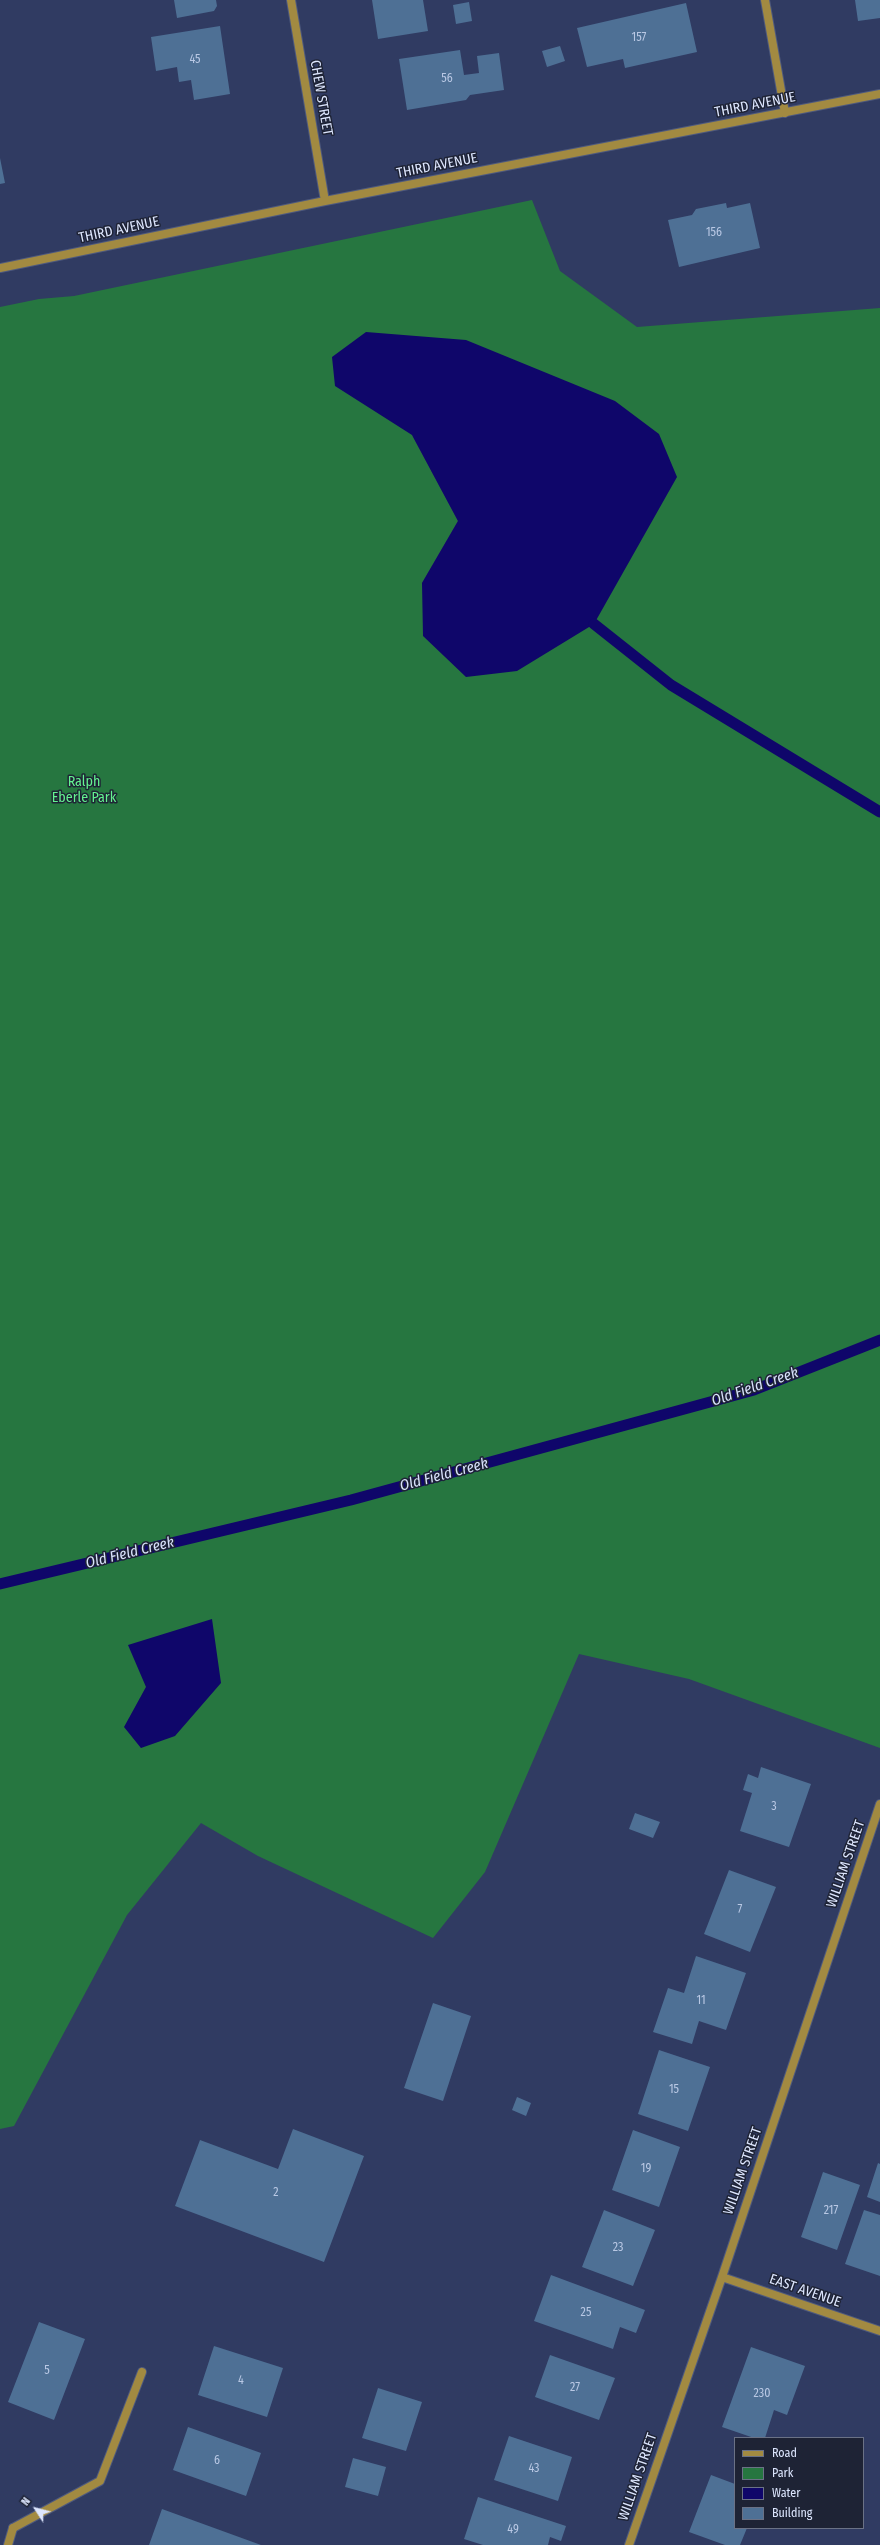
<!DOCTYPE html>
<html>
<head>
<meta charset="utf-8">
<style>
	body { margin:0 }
	#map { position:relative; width:880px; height:2545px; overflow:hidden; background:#303b62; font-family:"Fira Sans Condensed",sans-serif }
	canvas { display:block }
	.legend { position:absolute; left:734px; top:2437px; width:130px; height:92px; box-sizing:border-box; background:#1e2335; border:1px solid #6a7185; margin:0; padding:5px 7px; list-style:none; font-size:12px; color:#dde6fe }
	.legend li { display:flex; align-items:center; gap:8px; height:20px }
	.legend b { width:20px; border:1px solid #6a7185 }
	.north { position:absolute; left:16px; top:2489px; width:40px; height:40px; -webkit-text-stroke:3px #1e2335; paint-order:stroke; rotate:306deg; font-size:11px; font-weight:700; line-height:16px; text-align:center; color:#dde6fe }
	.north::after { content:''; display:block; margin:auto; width:14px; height:18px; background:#dde6fe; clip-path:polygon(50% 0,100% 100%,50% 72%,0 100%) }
</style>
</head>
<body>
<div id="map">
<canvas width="880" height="2545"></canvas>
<ul class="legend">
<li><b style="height:5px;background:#a28a41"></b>Road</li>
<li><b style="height:11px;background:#267640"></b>Park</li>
<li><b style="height:11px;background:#0f066a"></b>Water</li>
<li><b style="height:11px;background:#4e7095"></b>Building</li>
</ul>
<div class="north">N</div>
</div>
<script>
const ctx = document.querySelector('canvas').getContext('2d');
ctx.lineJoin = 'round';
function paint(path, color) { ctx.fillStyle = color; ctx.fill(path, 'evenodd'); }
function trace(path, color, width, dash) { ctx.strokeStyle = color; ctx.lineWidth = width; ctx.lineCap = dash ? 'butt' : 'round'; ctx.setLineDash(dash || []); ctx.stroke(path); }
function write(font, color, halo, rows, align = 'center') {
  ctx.font = font + ' "Fira Sans Condensed",sans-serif'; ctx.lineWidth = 3; ctx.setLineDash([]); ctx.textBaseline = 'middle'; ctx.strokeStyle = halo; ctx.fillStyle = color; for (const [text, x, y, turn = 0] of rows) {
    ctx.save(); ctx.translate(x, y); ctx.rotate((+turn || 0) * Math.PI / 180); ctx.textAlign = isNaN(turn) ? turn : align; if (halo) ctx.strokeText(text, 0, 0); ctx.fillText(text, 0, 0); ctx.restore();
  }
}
paint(new Path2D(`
	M532 200 560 271 637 327 880 308V1748L689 1679 579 1654 485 1872 433 1938 258 1856 201 1823 127 1915 14 2126 0 2129V307L39 299 74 296ZM412 435 594 624 422 583 458 521ZM146 1687 141 1748 125 1727Z`), '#267640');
paint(new Path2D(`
	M366 332 466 340 615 401 659 434 677 477 594 624 517 671 466 677 423 636 422 583 458 521 412 435 335 386 332 357Z
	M212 1619 221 1683 175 1736 141 1748 124 1727 146 1687 128 1645Z`), '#0f066a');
trace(new Path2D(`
	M594 624 671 685 880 812
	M0 1584 351 1500 754 1390 880 1340`), '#0f066a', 11);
paint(new Path2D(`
	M174 0H216L217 6 214 11 177 18Z
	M372 0H423L428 31 378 39Z
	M855 0H880V18L858 21Z
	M469 2 472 21 456 24 453 5Z
	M686 3 697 52 625 68 623 59 587 67 577 28Z
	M220 26 230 94 194 100 191 80 179 82 177 67 156 71 151 37Z
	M560 46 565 61 547 67 542 51Z
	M460 50 464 75 479 73 477 56 499 53 504 90 470 95 466 100 407 110 399 59Z
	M0 158 5 183 0 184Z
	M726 203 727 208 750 203 760 248 679 267 668 220 692 215 696 209Z
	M761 1767 811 1784 789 1847 740 1831 752 1793 743 1790 748 1774 758 1778Z
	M635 1813 660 1822 653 1838 629 1829Z
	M729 1870 776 1887 750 1952 704 1934Z
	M696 1956 746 1973 726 2030 699 2021 692 2044 653 2032 668 1988 684 1993Z
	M433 2003 471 2016 443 2101 404 2088Z
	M659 2050 710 2067 688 2131 638 2114Z
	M517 2097 531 2103 526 2116 512 2110Z
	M293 2129 364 2156 324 2262 175 2206 200 2140 278 2169Z
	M633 2130 680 2147 659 2207 612 2190Z
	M878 2163 880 2164V2202L867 2197Z
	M823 2172 860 2185 837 2250 801 2237Z
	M604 2210 655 2230 633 2286 582 2267Z
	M864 2210 880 2215V2276L845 2264Z
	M551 2275 645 2310 636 2333 620 2327 613 2349 534 2321Z
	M39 2322 85 2339 54 2420 8 2402Z
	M214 2346 283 2368 267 2417 198 2395Z
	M751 2347 805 2366 787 2415 774 2410 765 2438H754L722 2427Z
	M550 2355 615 2378 599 2420 535 2397Z
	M378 2388 422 2402 406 2451 362 2438Z
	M188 2427 261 2453 246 2496 173 2470Z
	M509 2436 572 2457 558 2501 494 2480Z
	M353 2458 386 2467 378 2496 345 2487Z
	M711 2475 735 2484V2528H747L740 2545H725L689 2532Z
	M478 2497 566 2526 561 2541 550 2537 548 2545H483L464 2539Z
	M162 2509 261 2545H149Z`), '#4e7095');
const lane = new Path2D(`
	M13 2528 100 2481 142 2372`);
const street = new Path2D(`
	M291 0 325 201
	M765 0 785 113
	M0 268 325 201 880 94
	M722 2277 880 2331
	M8 2545 13 2528
	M629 2545 722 2277 880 1804`);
trace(lane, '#4f5a7e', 10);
trace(street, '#4f5a7e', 10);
trace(lane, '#a28a41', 8);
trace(street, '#a28a41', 8);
write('12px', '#b9c8e4', null, [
	["157",639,38],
	["45",195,60],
	["56",447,79],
	["156",714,233],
	["3",774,1807],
	["7",740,1910],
	["11",701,2001],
	["15",674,2090],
	["19",646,2169],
	["2",276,2193],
	["217",831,2211],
	["23",618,2248],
	["25",586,2313],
	["5",47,2371],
	["4",241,2381],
	["27",575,2388],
	["230",762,2394],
	["6",217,2461],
	["43",534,2469],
	["49",513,2530]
]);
write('14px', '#dde6fe', '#1e2335', [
	["CHEW STREET",321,98,80],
	["THIRD AVENUE",755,105,-11],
	["THIRD AVENUE",437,166,-11],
	["THIRD AVENUE",119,230,-12],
	["WILLIAM STREET",846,1864,-71],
	["WILLIAM STREET",743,2171,-71],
	["EAST AVENUE",805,2291,19],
	["WILLIAM STREET",638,2477,-71]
]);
write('14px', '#64f390', '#1e2335', [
	["Ralph",84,782],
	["Eberle Park",84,798]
]);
write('italic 15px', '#d9e2fc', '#1e2335', [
	["Old Field Creek",755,1387,-19],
	["Old Field Creek",444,1475,-15],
	["Old Field Creek",130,1553,-14]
]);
</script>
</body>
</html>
